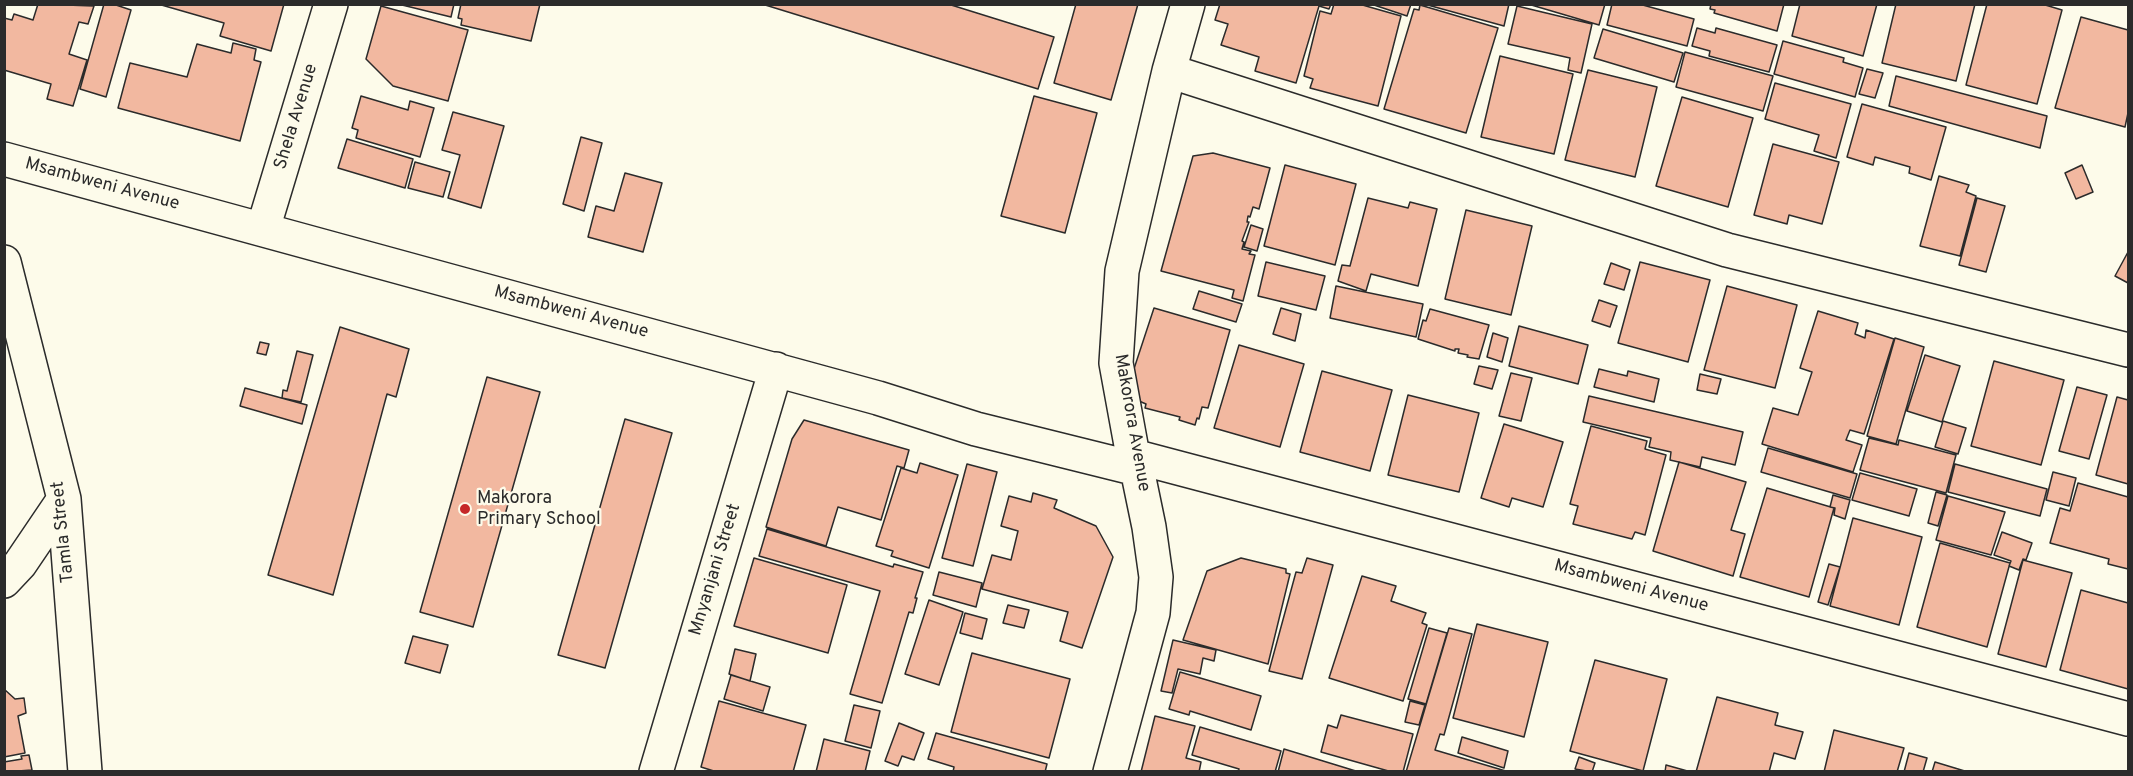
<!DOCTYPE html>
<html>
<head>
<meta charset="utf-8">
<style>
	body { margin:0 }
	#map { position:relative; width:2133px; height:776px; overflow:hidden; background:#fdfbea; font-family:Overpass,sans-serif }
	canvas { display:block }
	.frame { position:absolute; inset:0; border:6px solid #2b2b2b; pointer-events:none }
</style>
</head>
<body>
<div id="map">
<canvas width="2133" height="776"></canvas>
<div class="frame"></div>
</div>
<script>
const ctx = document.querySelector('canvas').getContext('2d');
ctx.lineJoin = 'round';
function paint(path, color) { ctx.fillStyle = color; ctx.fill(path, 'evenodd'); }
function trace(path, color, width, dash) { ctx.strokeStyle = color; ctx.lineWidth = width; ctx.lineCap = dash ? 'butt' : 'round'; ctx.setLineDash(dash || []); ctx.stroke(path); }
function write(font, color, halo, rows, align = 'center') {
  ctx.font = font + ' Overpass,sans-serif'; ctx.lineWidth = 4.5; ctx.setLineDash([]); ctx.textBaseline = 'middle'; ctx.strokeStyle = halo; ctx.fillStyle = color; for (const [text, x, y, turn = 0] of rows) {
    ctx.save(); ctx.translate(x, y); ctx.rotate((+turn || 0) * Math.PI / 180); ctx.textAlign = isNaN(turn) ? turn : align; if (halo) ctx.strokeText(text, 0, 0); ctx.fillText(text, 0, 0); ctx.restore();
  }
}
const building = new Path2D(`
	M38 4 94 6 88 24 79 22 69 54 87 60 73 106 47 99 51 84 4 70V18L12 20 14 14 33 20Z
	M104 4H113L131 10 106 97 80 89Z
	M158 4H284L271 51 220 36 224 23Z
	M398 4H454L451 17Z
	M461 4H540L531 41 461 25 462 19 458 18Z
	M762 4H948L1054 37 1038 89Z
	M1076 4H1138L1111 100 1054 83Z
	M1220 4H1331L1329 9 1319 6 1296 83 1255 71 1259 57 1221 45 1228 24 1215 20Z
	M1334 4H1359L1401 16 1378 106 1310 88 1313 79 1304 76 1320 11 1331 14Z
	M1371 4H1411L1407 16Z
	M1424 4H1509L1504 26Z
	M1528 4H1605L1599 25Z
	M1612 4H1639L1694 19 1687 46 1607 25Z
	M1711 4H1784L1777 31 1714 13 1715 10 1710 9Z
	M1800 4H1877L1863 56 1792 36Z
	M1896 4H1975L1956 81 1882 63Z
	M1987 4H2042L2062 10 2037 104 1966 85Z
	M1420 5 1498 28 1466 133 1384 109 1414 9 1419 10Z
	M381 6 468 30 448 101 393 86 366 59Z
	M1517 6 1592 24 1581 73 1568 70 1570 58 1508 44Z
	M2081 17 2128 30V113L2125 127 2055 108Z
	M1697 28 1715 33 1716 28 1777 45 1769 72 1709 56 1710 51 1692 46Z
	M1603 29 1683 53 1674 82 1594 58Z
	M1783 41 1844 58 1843 62 1863 68 1855 97 1774 74Z
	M233 43 256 49 254 60 261 62 240 141 118 108 130 63 187 77 197 44 231 53Z
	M1685 52 1773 76 1763 111 1676 87Z
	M1500 56 1573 74 1554 154 1481 137Z
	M1867 69 1883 73 1875 98 1859 94Z
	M1588 70 1657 87 1635 177 1565 160Z
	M1896 76 2047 116 2040 148 1889 106Z
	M1775 83 1851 104 1836 158 1814 151 1819 135 1765 119Z
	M361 96 408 110 410 101 434 108 420 157 356 138 358 130 352 128Z
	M1034 96 1097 113 1065 233 1001 216Z
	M1682 97 1753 118 1728 207 1656 186Z
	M1862 104 1946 127 1931 180 1909 173 1910 167 1875 157 1873 165 1847 157Z
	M453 112 504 126 481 208 448 198 460 155 442 150Z
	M581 137 602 143 584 211 563 204Z
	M347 139 413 159 405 188 338 168Z
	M1773 144 1839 162 1822 224 1789 215 1787 224 1754 215Z
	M1213 153 1270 168 1259 209 1253 207 1250 217 1248 216 1247 222H1249L1242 241 1244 242 1242 249 1251 251 1249 254 1255 255 1243 301 1232 298 1234 290 1161 271 1193 156Z
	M415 162 450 172 443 197 408 188Z
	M1285 165 1356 184 1335 265 1264 246Z
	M2082 165 2093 192 2076 199 2065 173Z
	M625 173 662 183 643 252 588 237 596 206 614 211Z
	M1939 176 1969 185 1966 192 1976 196 1960 256 1920 246Z
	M1368 198 1408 208 1410 202 1437 209 1418 286 1371 274 1366 291 1338 281 1342 265 1350 266Z
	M1977 198 2005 206 1986 272 1959 265Z
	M1466 210 1532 226 1511 315 1445 299Z
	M1251 225 1263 229 1257 251 1244 247Z
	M2128 252V283L2115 276Z
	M1266 262 1325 276 1316 310 1258 296Z
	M1640 262 1710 280 1688 362 1618 343Z
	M1611 263 1630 270 1624 290 1604 284Z
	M1336 286 1423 304 1416 337 1330 318Z
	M1727 286 1797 305 1775 388 1704 370Z
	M1199 291 1242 304 1236 322 1193 309Z
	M1599 300 1617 306 1610 327 1592 321Z
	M1154 308 1230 330 1208 408 1202 407 1199 419 1197 418 1195 425 1179 420 1180 417 1145 408 1146 404 1132 398 1127 390Z
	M1281 308 1301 314 1295 341 1273 334Z
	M1430 309 1489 325 1479 359 1467 357 1468 355 1458 353 1459 349H1455V351L1418 339 1423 320 1426 321Z
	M1818 311 1858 323 1855 334 1865 338 1866 330 1894 339 1864 434 1850 430 1846 440 1862 445 1853 472 1762 444 1773 408 1798 415 1812 372 1800 368Z
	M1519 326 1588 345 1578 384 1509 366Z
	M340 327 409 349 396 397 387 394 333 595 268 575Z
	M1493 333 1508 338 1502 362 1487 357Z
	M1895 338 1924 347 1896 444 1867 436Z
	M260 342 269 344 266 355 257 353Z
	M1239 345 1304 364 1280 447 1214 428Z
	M297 351 313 355 301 402 282 398 283 390 287 391Z
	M1925 355 1960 366 1942 422 1907 411Z
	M1994 361 2064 380 2041 465 1971 446Z
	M1479 366 1498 370 1492 389 1474 384Z
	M1599 369 1627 376 1628 371 1659 379 1654 402 1594 387Z
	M1322 371 1392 390 1370 471 1300 452Z
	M1511 373 1532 378 1521 421 1499 416Z
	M1700 374 1721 379 1717 394 1697 390Z
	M487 377 540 392 473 627 420 612Z
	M2077 387 2107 395 2089 459 2059 451Z
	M245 388 307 405 302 424 240 406Z
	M1408 395 1479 413 1459 492 1388 475Z
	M1589 396 1743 432 1735 465 1702 457 1700 467 1670 460 1671 452 1649 447 1651 438 1583 422Z
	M2117 397 2128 400V484L2096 475Z
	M625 419 672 433 605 668 558 655Z
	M804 420 909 450 904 468 897 466 881 520 838 507 826 546 766 527 792 439Z
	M1943 421 1966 428 1958 454 1935 447Z
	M1504 424 1563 442 1543 507 1512 498 1509 507 1481 498Z
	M1591 426 1647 441 1645 449 1666 455 1645 535 1635 532 1632 539 1573 524 1578 506 1570 504Z
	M1869 438 1898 445 1899 440 1956 455 1946 493 1860 470Z
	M1768 448 1857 474 1850 498 1761 472Z
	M1679 462 1746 482 1731 530 1745 534 1733 576 1653 551Z
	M920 463 958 475 929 568 891 556 893 551 876 546 901 468 917 473Z
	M967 464 997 472 973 566 942 558Z
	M1955 464 2047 489 2040 516 1948 492Z
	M2053 472 2076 478 2069 506 2046 500Z
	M1860 473 1917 489 1909 516 1852 500Z
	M2078 483 2128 497V569L2108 564 2109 559 2050 543 2060 508 2070 511Z
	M1767 488 1834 508 1809 597 1740 577Z
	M1936 492 1947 495 1938 526 1928 523Z
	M1033 493 1057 500 1054 508 1096 526 1113 557 1082 648 1060 641 1068 612 982 589 992 555 1011 560 1018 531 1001 526 1009 496 1031 502Z
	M1833 495 1850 500 1845 519 1834 515 1835 508 1830 507Z
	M1948 496 2005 512 1991 555 1936 540Z
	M1853 518 1922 537 1899 625 1830 606Z
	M767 529 893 567 894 564 923 572 915 598H917L913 613 909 612 882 703 850 694 880 591 759 556Z
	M2002 532 2032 543 2026 560 2023 559 2019 570 2009 566 2011 561 1994 555Z
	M1940 543 2010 563 1987 647 1917 627Z
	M754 558 847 585 828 653 734 626Z
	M1241 558 1286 569V573L1290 574 1268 664 1183 640 1207 571Z
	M1307 558 1333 565 1302 679 1269 671 1296 572 1302 573Z
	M2023 560 2072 573 2046 667 1998 654Z
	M1829 564 1840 567 1828 605 1818 602Z
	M939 572 982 583 976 607 933 595Z
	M1362 576 1396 586 1391 601 1426 613 1422 623 1427 625 1403 701 1329 678Z
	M2081 590 2128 603V689L2060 670Z
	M929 600 963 612 939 685 905 674Z
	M1008 605 1029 610 1024 628 1003 623Z
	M965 613 987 619 982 639 960 633Z
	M1477 624 1548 642 1524 737 1453 718Z
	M1429 628 1447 633 1426 704 1408 699Z
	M1449 628 1472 634 1444 735 1440 734 1435 750 1509 772H1406Z
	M413 636 448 645 440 673 405 663Z
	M1173 640 1216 650 1214 661 1203 658 1200 674 1178 669 1172 693 1161 691Z
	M735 649 756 654 750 681 729 674Z
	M972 653 1070 679 1049 758 951 732Z
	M1595 660 1667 679 1643 771 1570 751Z
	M1180 672 1261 696 1251 730 1190 711 1189 715 1169 709Z
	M731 675 770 687 763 711 724 699Z
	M4 689 15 699 24 698 26 713 18 716 25 753 4 757Z
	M1717 697 1778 713 1775 725 1803 732 1795 759 1774 753 1769 772H1696Z
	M719 701 806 725 793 772H717L701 767Z
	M1410 701 1425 705 1419 725 1405 722Z
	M854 705 880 711 871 748 845 741Z
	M1341 715 1413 734 1403 772H1392L1321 752 1328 725 1337 728Z
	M1155 716 1195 726 1186 758 1201 762 1199 772H1141Z
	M899 723 924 733 914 760 902 756 898 766 885 761Z
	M1200 727 1281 751 1275 772H1238L1239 769 1192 755Z
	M1834 730 1904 748 1897 772H1824Z
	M936 733 1047 764 1045 772H953L954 767 928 759Z
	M1462 737 1508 751 1504 768 1458 753Z
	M824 739 870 751 865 772H816Z
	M1284 749 1359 772H1278Z
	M1909 753 1927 758 1923 772H1904Z
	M29 755 32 770 4 772V762L22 759 21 756Z
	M1579 757 1595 763 1592 772 1575 769Z
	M1935 762 1968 772H1932Z
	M1666 765 1691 772H1665Z`);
paint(building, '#f2b8a0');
trace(building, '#2b2b2b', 1.5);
const minor = new Path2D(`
	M1169 71 1727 250 2128 350
	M4 159 878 398 976 429 1137 469
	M263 229 331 4
	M4 262 64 499 85 772
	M1133 456 2128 719
	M4 581 20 564 64 499
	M656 772 776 369
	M1110 772 1153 613 1156 577 1149 527 1137 469 1133 456 1116 363 1122 271 1169 71 1188 4`);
trace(minor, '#2b2b2b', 36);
trace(minor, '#fdfbea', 33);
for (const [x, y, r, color] of [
	[465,509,6,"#c62828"]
]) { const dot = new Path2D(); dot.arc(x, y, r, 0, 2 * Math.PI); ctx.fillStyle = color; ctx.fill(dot); trace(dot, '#fdfbea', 2); }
write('18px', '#2b2b2b', '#fdfbea', [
	["Shela Avenue",297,117,-73],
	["Msambweni Avenue",102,185,15],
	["Msambweni Avenue",571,313,15],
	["Makorora Avenue",1131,423,80],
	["Tamla Street",64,532,-96],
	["Mnyanjani Street",716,570,-73],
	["Msambweni Avenue",1631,587,15]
]);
write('18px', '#2b2b2b', '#fdfbea', [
	["Makorora",477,499],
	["Primary School",477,520]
], 'left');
</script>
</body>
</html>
